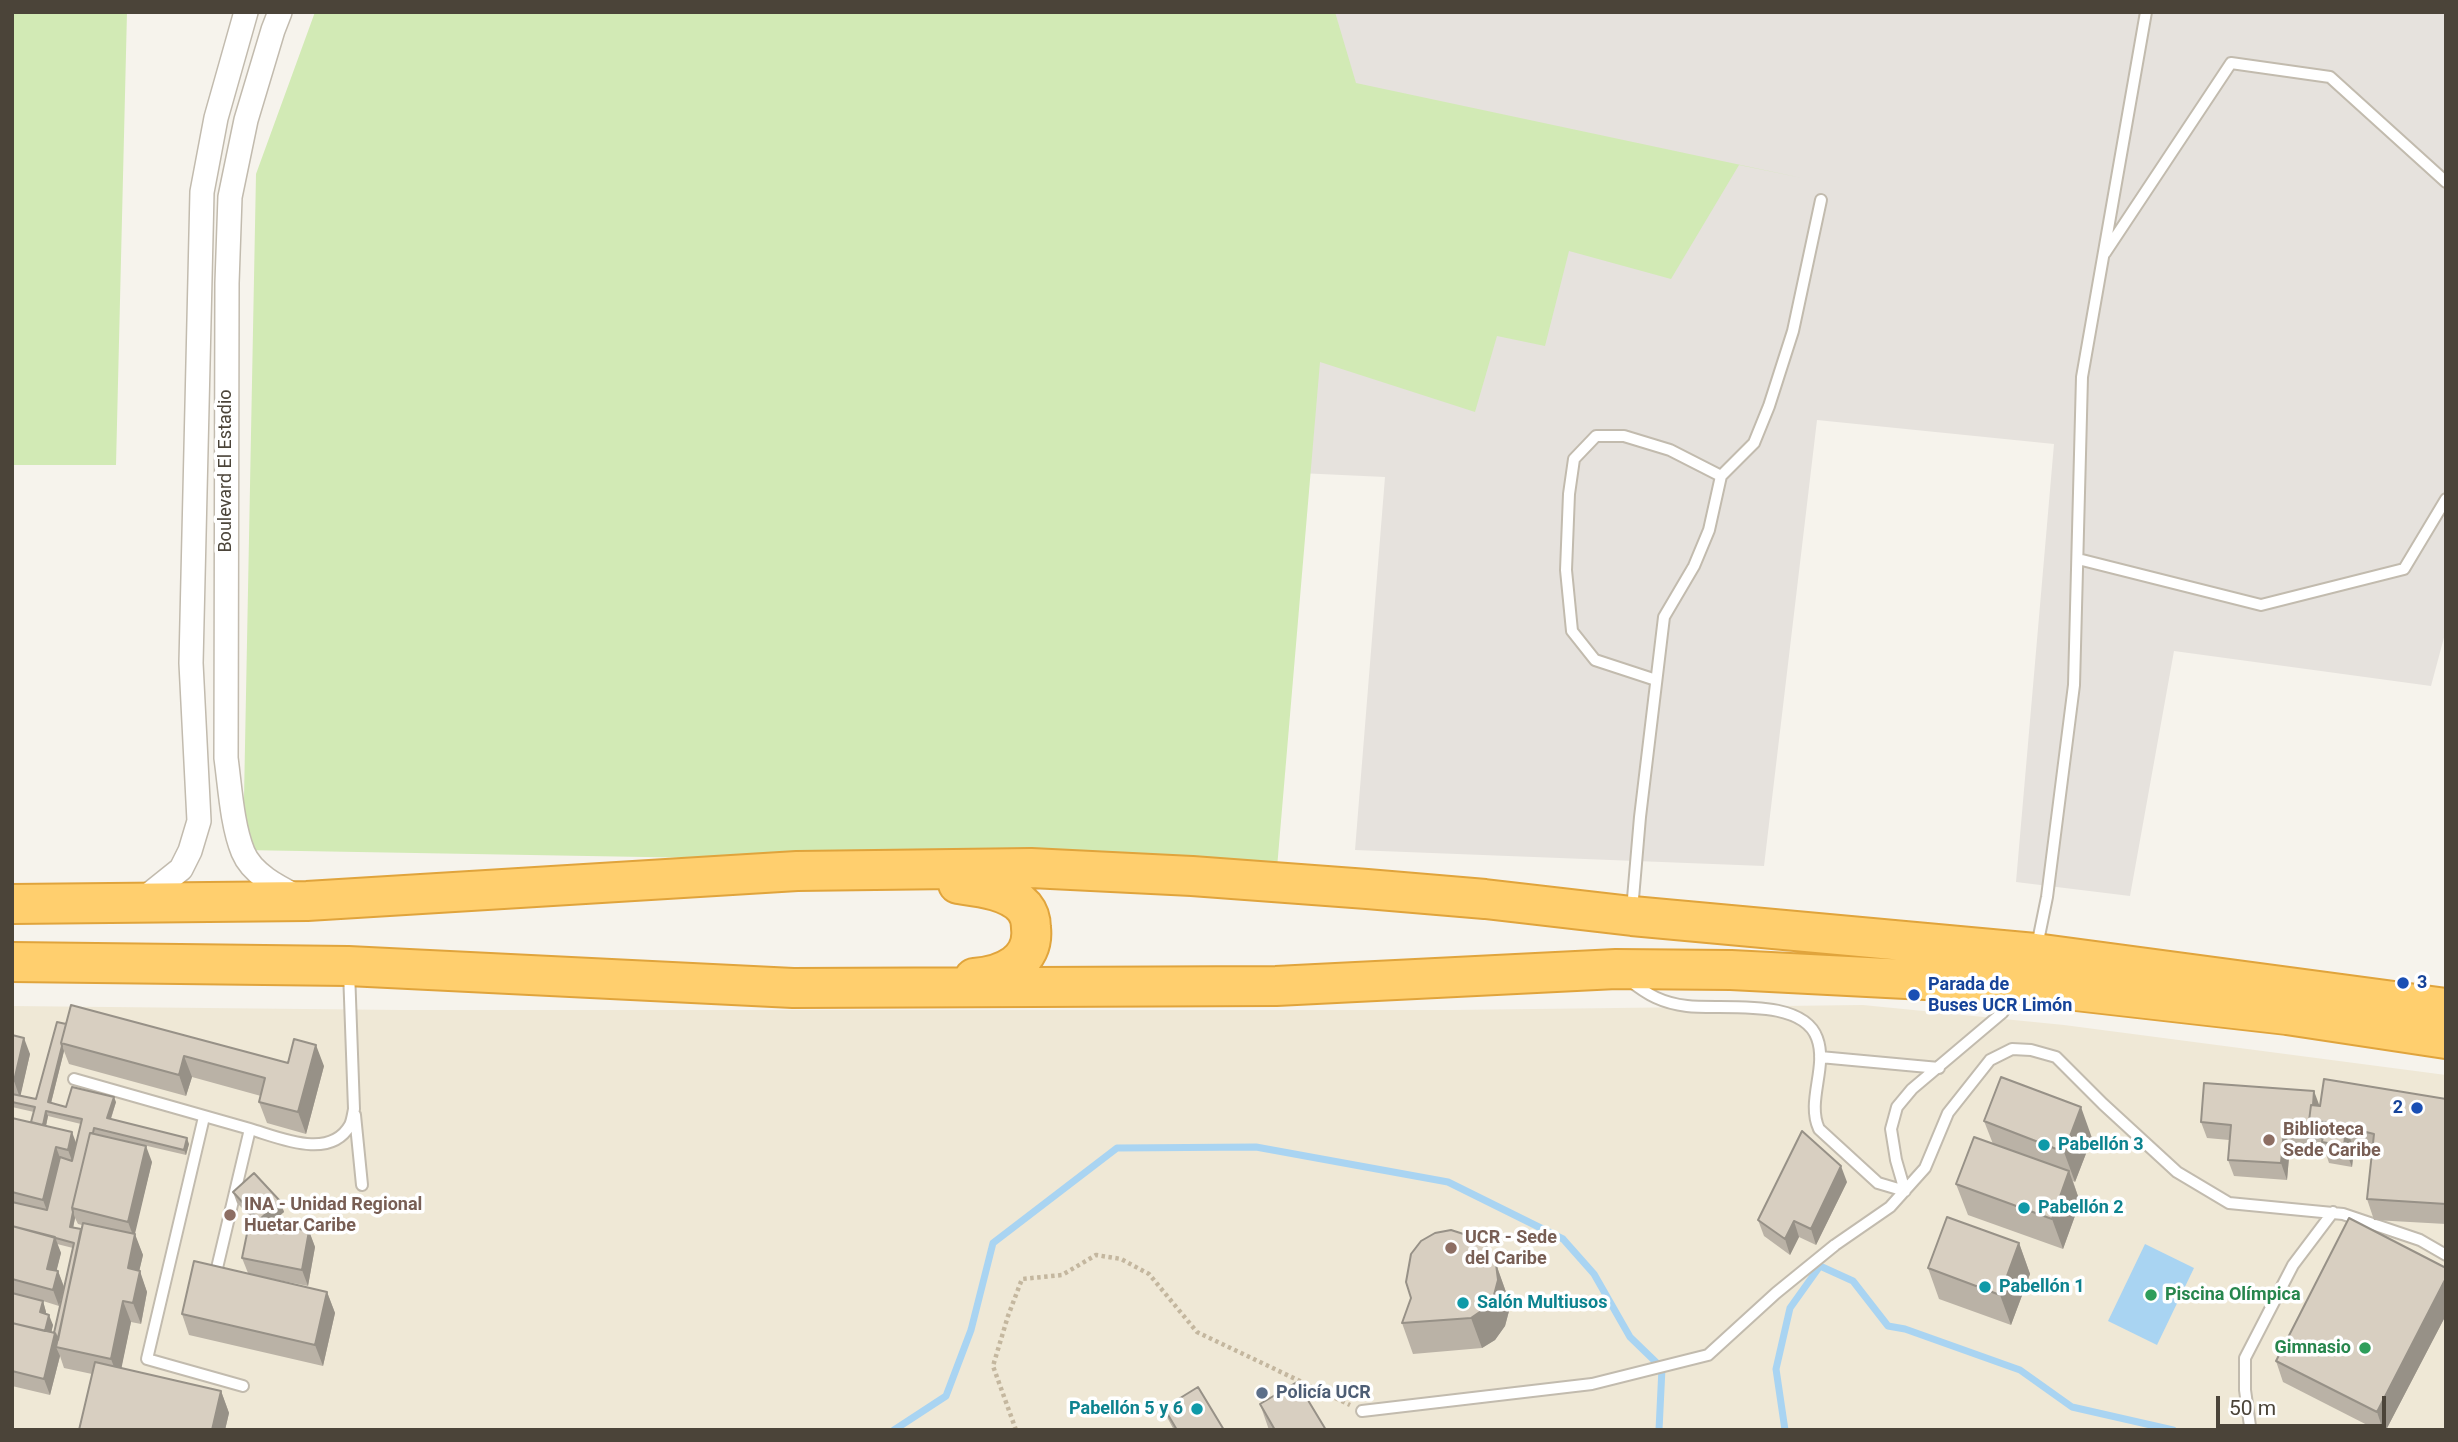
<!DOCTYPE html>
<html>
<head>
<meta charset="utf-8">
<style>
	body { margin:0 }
	#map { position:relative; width:2458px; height:1442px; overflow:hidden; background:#f6f3ec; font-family:Roboto,sans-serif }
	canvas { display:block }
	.frame { position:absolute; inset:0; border:14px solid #4b4439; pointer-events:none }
	.scale { position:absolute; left:2216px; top:1396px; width:170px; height:32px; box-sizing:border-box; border:4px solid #4b4439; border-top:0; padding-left:9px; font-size:21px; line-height:24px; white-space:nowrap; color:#4b4439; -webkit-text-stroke:5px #fff; paint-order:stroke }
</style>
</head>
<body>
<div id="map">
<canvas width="2458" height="1442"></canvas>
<div class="frame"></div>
<div class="scale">50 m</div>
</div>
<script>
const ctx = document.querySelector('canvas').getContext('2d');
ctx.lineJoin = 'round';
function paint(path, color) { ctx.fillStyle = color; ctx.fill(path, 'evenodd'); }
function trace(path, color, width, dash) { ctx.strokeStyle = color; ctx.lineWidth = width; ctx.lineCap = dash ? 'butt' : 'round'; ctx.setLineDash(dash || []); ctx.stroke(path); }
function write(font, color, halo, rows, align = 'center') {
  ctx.font = font + ' Roboto,sans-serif'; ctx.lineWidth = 7; ctx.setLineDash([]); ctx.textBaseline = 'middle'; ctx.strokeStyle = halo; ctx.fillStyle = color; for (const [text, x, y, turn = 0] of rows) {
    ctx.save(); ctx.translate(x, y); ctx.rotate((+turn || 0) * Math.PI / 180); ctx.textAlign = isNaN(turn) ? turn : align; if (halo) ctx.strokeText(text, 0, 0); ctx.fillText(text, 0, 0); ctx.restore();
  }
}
paint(new Path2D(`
	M713 12H2446V630L2431 686 2174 651 2130 896 2016 882 2054 444 1817 420 1764 866 1355 850 1385 477 524 437Z`), '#e6e2dd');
paint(new Path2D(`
	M1863 1005 2064 1025 2446 1075V1430H12V1006L402 1010H1451Z`), '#efe8d6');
paint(new Path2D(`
	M12 12H127L116 465H12Z
	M315 12H1335L1356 83 1802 178 1739 165 1671 279 1569 251 1545 346 1497 336 1475 412 1320 362 1277 868 243 850 256 174Z`), '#d2eab5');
paint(new Path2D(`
	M2145 1244 2194 1268 2157 1345 2108 1321Z`), '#a9d4f2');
trace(new Path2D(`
	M894 1430 946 1396 971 1330 993 1243 1117 1148 1256 1147 1448 1182 1563 1239 1594 1274 1630 1337 1662 1368 1659 1430
	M1785 1430 1776 1369 1790 1308 1820 1266 1853 1281 1888 1326 1905 1329 2020 1370 2072 1407 2173 1430`), '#a9d4f2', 7);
const lane = new Path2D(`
	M2105 253 2231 63 2330 77 2446 182
	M2078 559 2261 605 2404 569 2446 499
	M1656 680 1595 660 1572 631 1566 570 1569 494 1574 459 1596 436H1624L1670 450 1721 476
	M1632 910 1640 817 1664 617 1694 566 1709 530 1721 476 1754 443 1769 406 1793 331 1821 200
	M2037 946 2047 897 2074 685 2082 377 2146 12
	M1629 980C1648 995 1662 1003 1687 1006 1721 1010 1802 997 1817 1038 1828 1067 1806 1101 1819 1129L1878 1183 1905 1191
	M1820 1057 1939 1068
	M74 1079 250 1129
	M355 1115 362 1185
	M204 1117 147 1359 243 1386
	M1905 1191 1896 1160 1891 1129 1897 1107 1912 1089 2002 1013 2017 993
	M217 1268 250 1129C278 1137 330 1161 350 1125 352 1121 353 1114 354 1109L349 971
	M1362 1411 1592 1384 1708 1355 1776 1293 1835 1245 1890 1207 1925 1168 1948 1113 1990 1060 2012 1049 2031 1050 2056 1057 2103 1104 2177 1172 2229 1203 2343 1214 2420 1240 2446 1255
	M2248 1430 2250 1426 2245 1390V1358L2293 1265 2333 1212`);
const street = new Path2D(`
	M280 12 273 30 246 120 230 197 227 283 226 758C230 787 232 825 243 852 252 874 278 887 298 897
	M141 901 181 869 190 851 199 821 191 663 202 192 216 118 246 12`);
const highway = new Path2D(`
	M958 884C979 887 1009 890 1024 907 1029 913 1031 921 1031 928 1035 962 1003 976 974 978
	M12 904 307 901 797 871 1031 868 1192 876 1367 889 1485 899 1632 916 2035 953 2446 1008
	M12 962 348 966 793 988 1276 986 1616 969 1731 970 2023 985 2287 1015 2446 1039`);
trace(lane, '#c2bbae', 14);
trace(street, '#c2bbae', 26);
trace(highway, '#e0a43c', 42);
trace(new Path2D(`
	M1016 1430 993 1366 1008 1316 1022 1279 1062 1275 1096 1255 1121 1259 1149 1274 1197 1332 1350 1405`), '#c4b79f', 4.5, [3.5, 3.5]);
trace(lane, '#fff', 10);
trace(street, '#fff', 23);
trace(highway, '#ffcf6e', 38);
paint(new Path2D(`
	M66 1024 288 1063 324 1066 306 1134 267 1123 259 1102 261 1096 192 1077 186 1096 69 1064 64 1051 51 1103 66 1107 116 1102 111 1119 189 1144 186 1155 96 1134 152 1162 134 1234 143 1255 139 1271 147 1292 141 1324 131 1322 121 1368 221 1391 229 1413 225 1430H79L92 1374 64 1368 60 1356 50 1395 12 1386V1118L31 1122 34 1112 12 1107V1035L30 1054 20 1096 36 1099ZM48 1116 81 1124 76 1143 46 1126ZM75 1218 78 1224 82 1225 81 1229 73 1228ZM57 1244 73 1248 64 1287 58 1271H56L61 1253ZM64 1289 54 1333 51 1332 53 1325 46 1314V1312L43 1301 59 1306Z
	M2446 1099V1224L2374 1220 2367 1199 2372 1153 2354 1149 2352 1167 2329 1163 2322 1142H2317V1148L2290 1146 2287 1180 2234 1176 2228 1160 2229 1140 2207 1138 2201 1122 2319 1106Z
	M1984 1121 2092 1138 2075 1182 2073 1181 2080 1202 2063 1249 1968 1215 1956 1184 1993 1144Z
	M1847 1182 1816 1245 1799 1237 1790 1255 1764 1236 1758 1220Z
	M233 1192 280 1201 284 1212 271 1223 309 1231 315 1247 308 1286 268 1278 327 1292 335 1313 323 1366 189 1335 182 1314 248 1273 242 1258 253 1219 237 1203Z
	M2019 1243 2030 1274 2011 1325 1939 1299 1928 1268Z
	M1496 1264 1507 1295 1509 1311 1505 1326 1495 1340 1482 1348 1413 1354 1402 1323 1411 1298Z
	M2446 1315 2386 1430H2377L2283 1382 2276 1361Z
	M1260 1404 1326 1430H1269Z
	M1164 1408 1224 1430H1174L1168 1419Z`), '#bab2a6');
paint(new Path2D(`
	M24 1038 30 1054 20 1098 14 1081Z
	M316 1045 324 1066 306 1134 298 1112Z
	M62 1046 64 1051 50 1107 48 1102Z
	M184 1056 192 1077 186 1096 179 1075Z
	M2314 1091 2320 1107 2312 1121Z
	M114 1097 116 1102 109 1124 107 1118Z
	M2081 1107 2092 1138 2075 1182 2064 1152Z
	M46 1111 48 1116 43 1140 41 1134Z
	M2311 1126 2317 1142V1148L2311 1132Z
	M2346 1127 2354 1149 2352 1167 2344 1146Z
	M2284 1130 2290 1146 2287 1180 2281 1163Z
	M72 1132 78 1148 74 1166 68 1150Z
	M187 1138 189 1144 186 1155 184 1150Z
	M146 1146 152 1162 134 1238 128 1222Z
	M56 1147 62 1163 49 1216 43 1200Z
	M1841 1166 1847 1182 1816 1245 1811 1229Z
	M2069 1171 2080 1202 2063 1249 2052 1219Z
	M280 1201 284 1212 263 1230 259 1220Z
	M73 1212 75 1218 72 1233 70 1227Z
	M1794 1221 1799 1237 1790 1255 1785 1239Z
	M309 1231 315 1247 308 1286 302 1270Z
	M135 1234 143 1255 135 1289 128 1268Z
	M55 1237 61 1253 53 1285 47 1269Z
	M2019 1243 2030 1274 2011 1325 2000 1295Z
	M1496 1264 1507 1295 1509 1311 1505 1326 1495 1340 1482 1348 1471 1318Z
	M58 1271 64 1287 59 1306 53 1290Z
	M140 1271 147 1292 141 1324 133 1303Z
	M2446 1278V1315L2386 1430H2383L2377 1412Z
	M327 1292 335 1313 323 1366 315 1345Z
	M43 1301 46 1312 43 1323 40 1312Z
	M123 1301 131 1322 119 1380 111 1359Z
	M49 1315 53 1325 49 1343 45 1332Z
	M55 1333 61 1348 56 1347 60 1356 50 1395 44 1379Z
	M221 1391 229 1413 225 1430H212Z`), '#979187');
const building = new Path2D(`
	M71 1005 288 1063 294 1039 316 1045 298 1112 259 1102 265 1078 184 1056 179 1075 61 1043Z
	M57 1022 66 1024 61 1043 62 1046 48 1102 66 1107 72 1087 114 1097 107 1118 187 1138 184 1150 94 1128 93 1133H90L72 1208 73 1212 70 1227 81 1229 58 1340 55 1333H54L74 1243 12 1226V1202L47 1210 60 1157 72 1161 82 1119 46 1111 43 1125 31 1122 35 1107 12 1102V1094L36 1099Z
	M12 1035 24 1038 14 1081H12Z
	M2001 1077 2081 1107 2064 1152 1984 1121Z
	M2324 1079 2446 1099V1204L2367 1199 2374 1134 2346 1127 2344 1146 2322 1142 2325 1122 2309 1121 2311 1105 2320 1106Z
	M2204 1083 2314 1091 2313 1105H2311L2309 1121 2311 1126V1132L2284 1130 2281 1163 2228 1160 2231 1125 2201 1122Z
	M12 1118 72 1132 68 1150 56 1147 43 1200 12 1192Z
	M1802 1131 1841 1166 1811 1229 1794 1221 1785 1239 1758 1220Z
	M90 1133 146 1146 128 1222 72 1208Z
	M1974 1137 2069 1171 2052 1219 1956 1184Z
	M254 1173 280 1201 259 1220 233 1192Z
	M1947 1217 2019 1243 2000 1295 1928 1268Z
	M2349 1218 2446 1268V1278L2377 1412 2276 1361Z
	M250 1219 309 1231 302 1270 242 1258Z
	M83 1223 135 1234 128 1268 140 1271 133 1303 123 1301 111 1359 56 1347Z
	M12 1226 55 1237 47 1269 58 1271 53 1290 12 1279Z
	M1451 1230 1476 1238 1488 1248 1496 1264 1498 1280 1494 1295 1484 1309 1471 1318 1402 1323 1411 1298 1406 1282 1411 1254 1421 1241 1435 1233Z
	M194 1261 327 1292 315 1345 182 1314Z
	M12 1293 43 1301 40 1312 49 1315 45 1331 12 1323Z
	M12 1323 55 1333 44 1379 12 1371Z
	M95 1362 221 1391 212 1430H79Z
	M1297 1382 1326 1430H1275L1260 1404Z
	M1198 1387 1224 1430H1177L1164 1408Z`);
paint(building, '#d8cfc1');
trace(building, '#979187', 2);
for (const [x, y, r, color] of [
	[2403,983,7,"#1a4fb4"],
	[1914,995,7,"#1a4fb4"],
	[2417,1108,7,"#1a4fb4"],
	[2269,1140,7,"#8d6e63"],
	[2044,1145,7,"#0f9aa8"],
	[2024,1208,7,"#0f9aa8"],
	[230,1215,7,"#8d6e63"],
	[1451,1248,7,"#8d6e63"],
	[1985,1287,7,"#0f9aa8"],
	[2151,1295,7,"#2e9e5b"],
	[1463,1303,7,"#0f9aa8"],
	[2365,1348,7,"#2e9e5b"],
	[1262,1393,7,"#5c6f8a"],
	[1197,1409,7,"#0f9aa8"]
]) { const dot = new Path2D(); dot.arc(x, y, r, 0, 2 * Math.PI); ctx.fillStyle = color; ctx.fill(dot); trace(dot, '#fff', 2.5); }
write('18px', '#4b4439', '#fff', [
	["Boulevard El Estadio",226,471,-90]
]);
write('bold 18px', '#164399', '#fff', [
	["3",2417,983],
	["Parada de",1928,985],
	["Buses UCR Limón",1928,1006],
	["2",2403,1108,"right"]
], 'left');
write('bold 18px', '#785e54', '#fff', [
	["Biblioteca",2283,1130],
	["Sede Caribe",2283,1151],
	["INA - Unidad Regional",244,1205],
	["Huetar Caribe",244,1226],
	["UCR - Sede",1465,1238],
	["del Caribe",1465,1259]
], 'left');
write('bold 18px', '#0d838f', '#fff', [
	["Pabellón 3",2058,1145],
	["Pabellón 2",2038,1208],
	["Pabellón 1",1999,1287],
	["Salón Multiusos",1477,1303],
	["Pabellón 5 y 6",1183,1409,"right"]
], 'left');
write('bold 18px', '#27864d', '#fff', [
	["Piscina Olímpica",2165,1295],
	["Gimnasio",2351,1348,"right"]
], 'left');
write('bold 18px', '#4e5e75', '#fff', [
	["Policía UCR",1276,1393]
], 'left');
</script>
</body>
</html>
